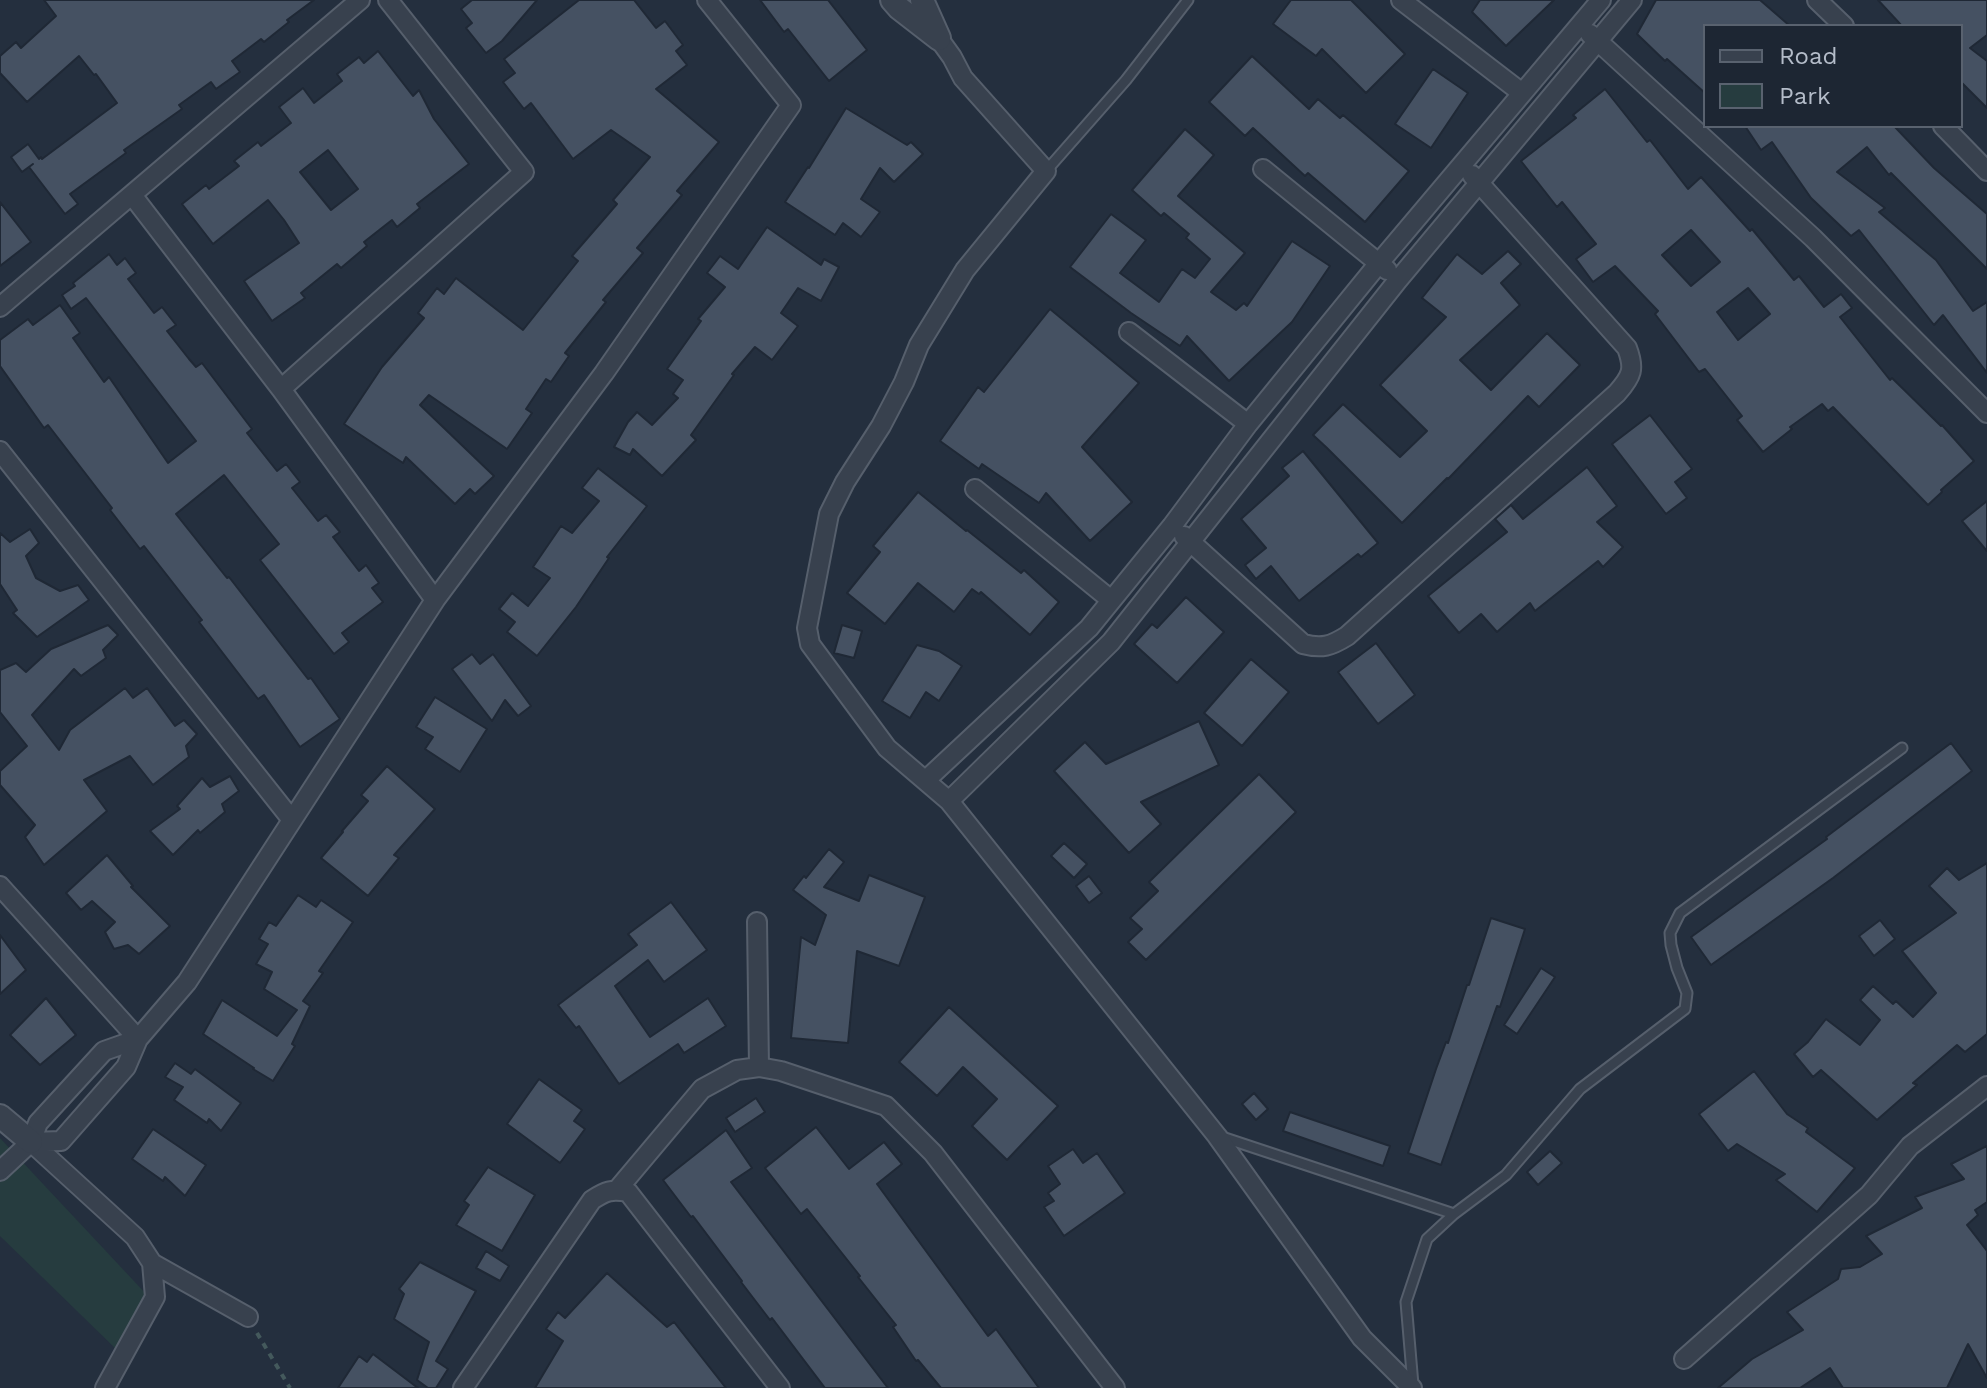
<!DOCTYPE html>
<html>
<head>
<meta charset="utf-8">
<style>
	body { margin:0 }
	#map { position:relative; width:1987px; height:1388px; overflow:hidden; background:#242f3e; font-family:"Work Sans",sans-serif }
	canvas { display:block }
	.legend { position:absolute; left:1703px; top:24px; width:260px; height:104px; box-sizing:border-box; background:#1d2633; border:2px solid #59626f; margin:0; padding:10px 14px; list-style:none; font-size:24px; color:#b4bcc9 }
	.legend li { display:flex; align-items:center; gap:16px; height:40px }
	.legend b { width:40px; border:2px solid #59626f }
</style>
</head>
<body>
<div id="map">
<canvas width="1987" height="1388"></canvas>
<ul class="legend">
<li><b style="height:10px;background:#38414e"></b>Road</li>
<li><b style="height:22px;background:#263c3f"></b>Park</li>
</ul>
</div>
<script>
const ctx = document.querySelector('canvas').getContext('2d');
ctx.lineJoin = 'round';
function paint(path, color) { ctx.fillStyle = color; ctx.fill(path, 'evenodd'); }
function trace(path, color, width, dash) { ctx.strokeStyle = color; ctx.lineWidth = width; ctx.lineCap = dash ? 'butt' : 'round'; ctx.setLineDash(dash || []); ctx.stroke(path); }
paint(new Path2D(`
	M0 1138 148 1296 118 1351 0 1236Z`), '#263c3f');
const building = new Path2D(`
	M44 0H314L287 20 289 22 264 42 261 39 232 61 240 72 216 89 211 82 179 105 182 109 124 150 126 153 70 194 78 204 65 214 29 167 33 164 22 172 11 157 28 144 39 159 41 157 42 159 117 103 96 74 94 75 79 56 27 102 0 73V56L16 42 21 48 56 16Z
	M472 0H537L502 41 486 53 466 28 472 23 461 9Z
	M579 0H634L656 28 665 21 683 45 676 51 687 65 656 89 719 142 677 191 682 195 637 248 643 253 603 300 606 302 565 353 569 356 551 382 546 379 526 409 532 413 507 449 429 395 420 405 494 476 475 494 470 489 455 504 406 457 403 463 344 424 382 367 424 318 418 313 437 288 444 294 456 278 523 330 578 261 572 256 617 204 613 200 650 157 611 130 573 159 531 103 524 109 503 82 515 73 504 59Z
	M760 0H828L867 50 829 81 788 29 784 32Z
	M1291 0H1351L1405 54 1366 93 1322 49 1316 56 1273 24Z
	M1480 0H1554L1506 46 1472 12Z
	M1656 0H1760L1790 26H1705V93L1667 59 1665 61 1637 34Z
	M1878 0H1987V35L1970 48 1987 61V108L1961 82V26H1902Z
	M378 51 413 96 419 90 434 119 469 164 417 204 420 208 397 227 392 220 364 242 367 246 341 268 337 264 301 293 305 298 272 321 244 281 299 243 284 220 268 200 213 244 182 204 206 185 209 189 239 166 234 161 258 142 261 146 291 123 279 107 303 88 314 103 342 81 337 74 359 57 364 63ZM328 150 358 189 331 210 300 172Z
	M1252 56 1309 109 1318 99 1340 118 1343 115 1409 171 1365 222 1308 173 1305 176 1253 128 1245 136 1209 102Z
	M1433 69 1468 93 1431 148 1395 124Z
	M1605 89 1647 142 1650 140 1688 189 1701 177 1750 231 1752 229 1794 280 1799 276 1824 307 1841 294 1852 308 1840 317 1890 380 1892 378 1941 426 1942 425 1974 461 1941 490 1942 492 1928 505 1833 407 1828 411 1822 404 1790 427 1792 429 1763 452 1737 420 1742 416 1705 369 1699 372 1655 314 1658 311 1615 266 1593 282 1576 259 1596 244 1562 202 1557 207 1521 161 1576 118 1573 115ZM1691 230 1720 262 1691 286 1662 255ZM1748 288 1770 314 1738 340 1717 312Z
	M846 108 907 145 911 142 923 154 894 182 880 168 861 199 880 212 861 237 843 223 835 235 785 202 808 167 809 168Z
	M1745 126H1894L1934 168 1987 214V269L1891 173 1889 175 1867 147 1837 172 1885 208 1879 212 1936 260 1973 311 1987 302V373L1943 315 1934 325 1859 230 1851 236 1811 198 1772 142 1761 150Z
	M1185 129 1214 155 1178 196 1245 253 1211 292 1236 310 1244 303 1247 306 1292 241 1330 266 1292 322 1229 381 1187 336 1180 346 1131 313 1070 267 1111 214 1146 240 1120 273 1159 302 1182 269 1195 278 1210 259 1186 238 1189 234 1164 213 1161 216 1132 190Z
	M0 202 31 242 0 266Z
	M767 227 821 265 824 259 839 267 821 301 798 288 781 313 798 326 772 360 755 347 732 374 734 375 691 435 696 440 662 476 633 449 630 455 614 447 628 422 637 412 652 425 678 398 673 394 683 380 667 369 701 321 698 319 725 287 707 273 720 256 738 269Z
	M1508 251 1521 264 1501 283 1520 305 1460 360 1491 390 1547 333 1580 365 1539 407 1528 396 1448 479 1447 478 1402 523 1327 448 1313 435 1343 404 1400 457 1427 431 1380 385 1446 317 1422 298 1457 254 1482 274Z
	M109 254 117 265 125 258 136 273 128 279 154 313 162 307 176 325 167 331 189 359 196 367 202 363 252 429 247 433 277 471 286 464 300 482 292 488 318 521 326 515 340 532 333 537 359 571 366 565 379 583 372 588 383 602 342 633 349 642 334 654 260 560 279 544 224 475 176 514 227 578 229 577 308 679 311 678 340 719 300 747 264 695 258 699 199 622 202 620 144 546 140 549 110 510 112 508 48 425 44 428 0 366V340L28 319 33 325 60 305 80 333 73 338 104 382 109 377 168 463 196 441 86 298 71 309 62 295 75 286 73 283Z
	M1050 309 1139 383 1082 447 1132 502 1090 541 1046 493 1039 503 982 464 979 469 940 441 978 387 984 392Z
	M1650 415 1692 469 1675 482 1687 498 1666 514 1612 444Z
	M1303 451 1378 543 1361 557 1358 554 1299 601 1271 566 1256 579 1245 565 1266 548 1241 519 1289 476 1282 468Z
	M1587 467 1617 506 1597 522 1623 547 1603 567 1598 561 1535 611 1530 603 1497 632 1481 614 1459 633 1428 596 1507 532 1495 519 1511 505 1523 519Z
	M598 468 647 506 607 557 609 558 576 607 537 656 507 632 515 622 499 609 512 593 528 606 550 578 533 567 561 526 572 533 599 501 582 488Z
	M918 492 966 531 967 530 1021 573 1024 570 1059 602 1030 635 981 592 979 594 972 589 954 612 918 583 885 624 847 593 880 552 873 546Z
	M1987 501V551L1962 521Z
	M30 529 39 543 26 556 36 578 60 591 78 585 89 600 37 637 13 613 17 610 0 584V533L10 542Z
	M1186 597 1224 632 1177 683 1134 644 1152 624 1157 628Z
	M108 625 118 635 103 650 106 658 81 676 74 669 32 715 59 750 70 730 125 688 133 698 147 688 175 726 184 720 197 734 186 746 189 757 153 785 130 756 84 780 107 811 44 865 25 837 35 825 0 785V771L27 746 0 712V670L16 663 26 672 51 649Z
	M842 625 862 631 854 658 834 653Z
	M1376 643 1415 695 1378 724 1338 672Z
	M917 645 939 651 962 666 939 701 926 692 910 718 882 701Z
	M472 654 480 664 493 654 531 706 518 716 505 700 492 721 452 669Z
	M1251 659 1289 692 1242 746 1204 713Z
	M435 697 487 729 460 772 425 749 433 737 416 727Z
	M1199 721 1219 765 1141 802 1161 824 1129 853 1054 771 1085 742 1106 764Z
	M1951 743 1972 771 1833 878 1711 965 1691 937 1827 839 1826 837Z
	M387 766 435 809 394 855 399 858 368 896 321 858 343 832 342 831 368 801 361 795Z
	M1259 774 1296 812 1146 960 1128 942 1142 929 1130 918 1158 891 1149 882Z
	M230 776 239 791 222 804 225 812 200 833 198 830 173 855 150 831 180 809 177 806 202 778 210 787Z
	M1064 843 1087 864 1074 878 1051 856Z
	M829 849 844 862 824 887 859 901 869 875 925 897 899 966 857 951 848 1043 791 1038 801 937 815 945 826 915 793 890 804 876 806 878Z
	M107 855 133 886 131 887 170 926 139 954 128 945 114 949 105 932 115 922 92 901 81 910 66 893Z
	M1987 863V1034L1965 1052 1957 1045 1913 1083 1917 1085 1877 1120 1821 1070 1813 1077 1794 1054 1808 1042 1826 1019 1860 1045 1880 1020 1860 1000 1873 986 1893 1004 1896 1001 1913 1017 1936 993 1902 951 1956 913 1929 886 1947 868 1959 880Z
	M1089 876 1102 893 1089 903 1076 886Z
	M298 895 316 907 321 900 353 922 319 971 323 973 303 1001 310 1006 292 1044 295 1046 273 1081 253 1069 254 1068 203 1034 222 1000 277 1036 297 1010 264 989 272 972 256 964 268 944 259 939 269 922 276 926Z
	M671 902 707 950 664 982 648 960 615 986 650 1037 708 998 726 1026 684 1053 678 1044 619 1084 579 1026 576 1028 558 1005 637 945 628 934Z
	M1491 918 1525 929 1500 1007 1497 1006 1441 1165 1408 1153 1436 1069 1446 1042 1448 1043 1467 985H1469Z
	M1880 920 1895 939 1874 956 1859 936Z
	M0 935 26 970 0 994Z
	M1541 968 1555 977 1517 1034 1504 1025Z
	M46 998 76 1035 40 1065 10 1035Z
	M949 1007 1058 1106 1007 1160 972 1126 997 1099 963 1067 937 1096 899 1062Z
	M175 1063 191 1074 195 1069 241 1103 221 1131 209 1119 207 1123 174 1100 183 1087 165 1077Z
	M1754 1071 1787 1114 1808 1128 1806 1132 1855 1168 1817 1212 1776 1180 1785 1174 1737 1144 1728 1151 1699 1114Z
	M539 1079 582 1110 574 1121 585 1129 560 1163 507 1124Z
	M1254 1093 1268 1109 1256 1120 1242 1104Z
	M756 1098 765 1112 735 1132 726 1118Z
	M1290 1112 1390 1146 1383 1166 1283 1131Z
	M816 1127 849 1169 884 1142 902 1164 877 1184 988 1336 996 1329 1039 1388H941L918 1360 916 1361 893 1327 896 1325 858 1277 860 1276 807 1209 801 1214 765 1168Z
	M153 1129 206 1165 185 1196 165 1177 163 1181 132 1159Z
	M726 1130 752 1168 731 1182 888 1388H825L772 1318 770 1320 741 1282 742 1281 693 1216 691 1217 663 1180Z
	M1987 1146V1202L1975 1210 1978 1215 1967 1225 1987 1251V1378L1968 1344 1947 1388H1843L1830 1368 1800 1388H1718L1752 1359 1803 1330 1787 1312 1838 1279 1841 1269 1860 1267 1882 1254 1866 1236 1922 1208 1915 1197 1964 1179 1951 1164Z
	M1073 1149 1083 1163 1097 1153 1125 1193 1064 1236 1044 1207 1054 1201 1048 1193 1060 1184 1048 1166Z
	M1550 1151 1562 1163 1538 1185 1527 1172Z
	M488 1167 535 1195 502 1251 456 1225 469 1205 464 1201Z
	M486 1251 509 1266 500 1281 476 1268Z
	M420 1262 476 1291 436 1361 448 1369 436 1388H428L417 1380 429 1342 394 1319 404 1294 399 1289Z
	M607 1273 667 1327 674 1322 726 1388H535L563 1341 546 1329 558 1312 565 1318Z
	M373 1354 418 1388H338L359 1356 367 1362Z`);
paint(building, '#455162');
trace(building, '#1f2835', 2);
const service = new Path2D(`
	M1046 171 1126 80 1188 0
	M1222 1137 1454 1214
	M1413 1385 1406 1302 1427 1239 1454 1214 1506 1175 1580 1089 1685 1009 1687 993 1677 968 1671 945 1670 933 1680 913 1902 748`);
const minor = new Path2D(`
	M1401 0 1522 93
	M1817 0 1844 26
	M1590 34 1813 238 1987 413
	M939 39 952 57 963 78 1046 171 965 270 919 345 904 382 881 426 845 482 829 514 807 628 810 644 887 748 949 801 1217 1136 1362 1338 1412 1388
	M1943 126 1987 171
	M1263 169 1387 270
	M132 195 281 389 435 600
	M0 307 360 0
	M1129 332 1248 424
	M281 389 524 172 388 0
	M0 451 292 820
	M975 489 1111 600
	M1184 536 1303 644C1322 649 1331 646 1347 636L1617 393C1632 376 1635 369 1627 348L1472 175
	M926 780 1089 628 1172 526 1248 424 1379 263 1601 0
	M949 801 1111 642 1398 280 1632 0
	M0 886 138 1039
	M757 922 759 1067
	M31 1142 61 1141 126 1067 138 1039 187 982 435 600 604 373 791 105 707 0
	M31 1142 135 1237 152 1263 155 1297 105 1388
	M0 1171 31 1142 38 1123 104 1051 138 1039
	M617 1190 702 1089 737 1070 759 1067 781 1071 886 1106 933 1153 1115 1388
	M152 1263 248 1317
	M1684 1359 1869 1195 1910 1146 1987 1086
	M463 1388 592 1200C606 1191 611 1189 628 1192L780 1388`);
const tertiary = new Path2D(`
	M892 0 899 8 939 39
	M922 0 939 38
	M0 1116 31 1142`);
trace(service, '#565f6c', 13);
trace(minor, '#565f6c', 22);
trace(tertiary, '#565f6c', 26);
trace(new Path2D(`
	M257 1333 290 1388`), '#44595c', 4, [6, 6]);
trace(service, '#38414e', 9);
trace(minor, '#38414e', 18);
trace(tertiary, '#38414e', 22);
</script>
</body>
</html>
